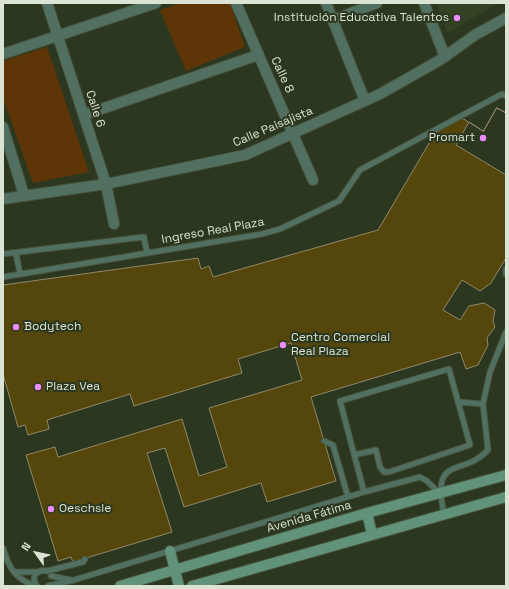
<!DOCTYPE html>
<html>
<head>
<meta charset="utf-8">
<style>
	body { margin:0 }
	#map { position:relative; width:509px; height:589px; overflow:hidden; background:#2b371e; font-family:"Space Grotesk",sans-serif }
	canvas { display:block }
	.frame { position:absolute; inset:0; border:4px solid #dbe3d4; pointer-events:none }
	.north { position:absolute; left:16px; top:533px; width:40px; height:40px; -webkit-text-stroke:3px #2b371e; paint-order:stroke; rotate:303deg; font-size:11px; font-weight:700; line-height:16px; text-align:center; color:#dbe3d4 }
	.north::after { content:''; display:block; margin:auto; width:14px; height:18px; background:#dbe3d4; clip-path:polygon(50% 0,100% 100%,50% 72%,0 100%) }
</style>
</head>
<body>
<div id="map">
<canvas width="509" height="589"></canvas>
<div class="frame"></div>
<div class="north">N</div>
</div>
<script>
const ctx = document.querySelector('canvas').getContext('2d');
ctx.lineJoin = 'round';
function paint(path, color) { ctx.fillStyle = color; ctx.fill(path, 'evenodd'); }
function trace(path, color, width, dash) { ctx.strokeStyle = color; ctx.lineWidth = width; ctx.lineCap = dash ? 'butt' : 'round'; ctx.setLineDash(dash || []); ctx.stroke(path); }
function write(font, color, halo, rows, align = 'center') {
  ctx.font = font + ' "Space Grotesk",sans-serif'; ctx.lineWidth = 4; ctx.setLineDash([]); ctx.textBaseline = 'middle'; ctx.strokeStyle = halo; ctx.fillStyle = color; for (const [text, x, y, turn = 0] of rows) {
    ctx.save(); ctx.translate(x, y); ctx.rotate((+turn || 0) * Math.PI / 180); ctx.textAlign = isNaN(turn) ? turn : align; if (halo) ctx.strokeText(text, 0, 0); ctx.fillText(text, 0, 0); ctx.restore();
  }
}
paint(new Path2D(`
	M436 3H498L448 33Z`), '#334222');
paint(new Path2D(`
	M181 3H230L245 47 186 71 160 10Z
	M47 47 89 172 33 183 3 98V61Z`), '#5e3506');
const building = new Path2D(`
	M497 108 506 113V175L456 145 469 122 483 131Z
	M497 108 506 113V258L491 283 480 291 462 280 443 310 460 320 469 306 484 303 495 310 493 321 495 327 487 338 488 345 478 365 466 369 460 352 311 397 336 481 267 502 261 483 184 507 165 448 147 453 172 532 73 562 71 557 58 561 26 455 55 447 58 457 182 419 199 476 227 467 209 408 302 380 291 343 238 359 242 373 134 406 130 394 47 420 49 429 28 435 25 425 18 427 3 374V285L198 258 201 269 209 266 213 277 378 230 435 133 462 118 483 131Z`);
paint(building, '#55470c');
trace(building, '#908869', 1);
const service = new Path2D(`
	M16 253 20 274
	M3 254 144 237 147 253
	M506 269V274
	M3 277 262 234 280 229 339 201 360 170 502 94 506 96
	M458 402 483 404
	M324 441 333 445 348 497
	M354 455 376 450 380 467 384 472H389L470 445 449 369 340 401 364 492
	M444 514C431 453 462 478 488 450L483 404 490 372 506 332
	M3 548C9 569 16 579 35 586
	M15 572H37
	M51 576 71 580
	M37 586C30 577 37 569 47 571L83 562 85 559
	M48 586 74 580 364 492 420 477 427 481 439 493`);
const minor = new Path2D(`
	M47 3 106 184 114 224
	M236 3 313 180
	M326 3 365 101
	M424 3 445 57
	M333 20 377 3
	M3 54 156 3
	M84 115 258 55
	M3 127 24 195
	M3 199 106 184 245 155 380 94 440 60 475 35 506 18`);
const secondary = new Path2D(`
	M367 513 372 534
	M170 551 179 586
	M120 586 367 513 506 475
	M192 586 506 497`);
trace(service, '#47533b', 7);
trace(minor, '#47533b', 12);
trace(secondary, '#47533b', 12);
trace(service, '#517061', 5);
trace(minor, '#517061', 10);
trace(secondary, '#61937b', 10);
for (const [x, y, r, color] of [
	[457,18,4,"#ea8dfd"],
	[483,138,4,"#ea8dfd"],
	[16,327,4,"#ea8dfd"],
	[283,345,4,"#ea8dfd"],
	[38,387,4,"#ea8dfd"],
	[51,509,4,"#ea8dfd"]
]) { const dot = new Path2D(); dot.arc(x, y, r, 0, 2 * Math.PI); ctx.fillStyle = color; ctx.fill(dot); trace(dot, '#2b371e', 1.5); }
write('12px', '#dbe3d4', '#2b371e', [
	["Institución Educativa Talentos",449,18,"right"],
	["Promart",475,138,"right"],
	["Bodytech",24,327],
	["Centro Comercial",291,338],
	["Real Plaza",291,352],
	["Plaza Vea",46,387],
	["Oeschsle",59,509]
], 'left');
write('12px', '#dbe3d4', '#2b371e', [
	["Calle 8",282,75,65],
	["Calle 6",95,109,72],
	["Calle Paisajista",273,127,-23],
	["Ingreso Real Plaza",213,231,-10],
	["Avenida Fátima",309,517,-16]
]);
</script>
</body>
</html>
